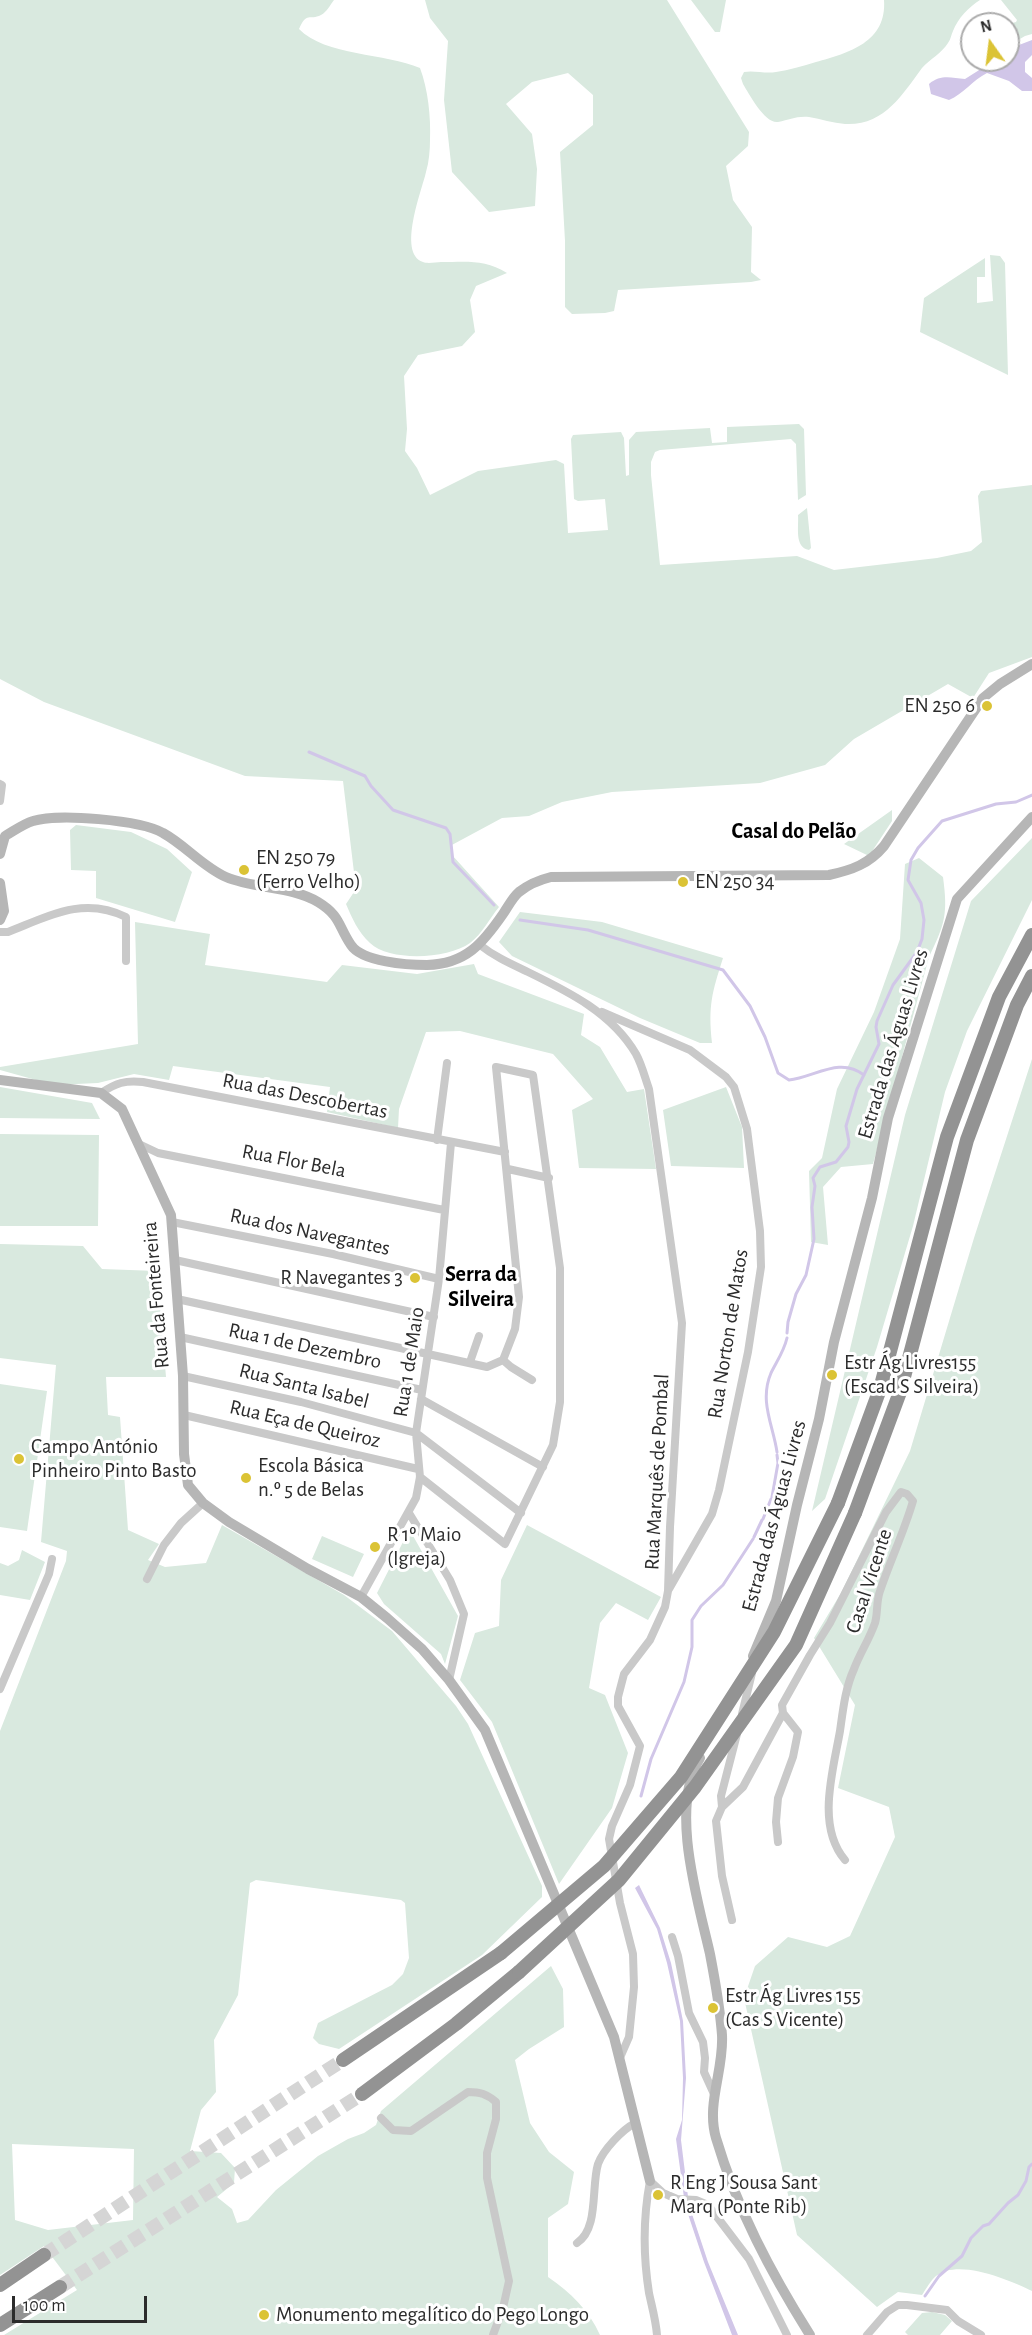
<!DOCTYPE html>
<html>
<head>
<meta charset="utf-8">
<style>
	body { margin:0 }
	#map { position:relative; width:1032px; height:2335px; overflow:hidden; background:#fff; font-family:"Alegreya Sans",sans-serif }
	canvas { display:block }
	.north { position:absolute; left:960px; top:12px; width:60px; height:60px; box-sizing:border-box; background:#fff; border:2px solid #ababab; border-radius:50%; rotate:346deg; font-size:16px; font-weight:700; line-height:24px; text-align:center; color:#2c2c2c }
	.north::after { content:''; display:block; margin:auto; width:21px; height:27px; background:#dbc335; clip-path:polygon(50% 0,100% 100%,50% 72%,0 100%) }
	.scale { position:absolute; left:12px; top:2296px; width:135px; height:27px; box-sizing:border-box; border:3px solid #2c2c2c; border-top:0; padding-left:8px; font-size:18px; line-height:21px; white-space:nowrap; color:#2c2c2c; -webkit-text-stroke:4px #fff; paint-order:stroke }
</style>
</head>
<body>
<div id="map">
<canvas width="1032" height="2335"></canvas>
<div class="north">N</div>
<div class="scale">100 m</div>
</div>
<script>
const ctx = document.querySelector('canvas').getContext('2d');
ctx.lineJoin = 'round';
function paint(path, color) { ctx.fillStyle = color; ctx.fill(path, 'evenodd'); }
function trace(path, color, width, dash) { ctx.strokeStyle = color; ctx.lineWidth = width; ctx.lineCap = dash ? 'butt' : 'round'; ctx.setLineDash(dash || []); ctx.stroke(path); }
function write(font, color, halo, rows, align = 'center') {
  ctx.font = font + ' "Alegreya Sans",sans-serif'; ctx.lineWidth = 6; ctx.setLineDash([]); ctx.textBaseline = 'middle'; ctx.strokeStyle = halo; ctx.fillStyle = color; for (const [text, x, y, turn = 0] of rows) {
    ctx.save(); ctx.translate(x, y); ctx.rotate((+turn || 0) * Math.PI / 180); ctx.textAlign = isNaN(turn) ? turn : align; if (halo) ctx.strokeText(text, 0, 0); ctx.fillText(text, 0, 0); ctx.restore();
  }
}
paint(new Path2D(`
	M0 0H334C330 5 327 12 321 15 309 21 307 11 299 29 325 56 386 53 420 68 428 89 431 117 430 140 430 150 429 162 426 172 422 190 397 253 423 262 428 264 436 262 441 262 467 262 485 259 507 273L476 286 470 300 475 332 462 346 418 355 404 376 407 429 405 451 417 468 430 495 478 471 556 460 564 464 568 533 608 530 605 499 578 501 574 499 571 439 573 435 621 432 624 438 626 476 629 475V440L636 432 710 428 712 443 727 442V427L799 424 804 429 806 495 798 500 796 444 791 439 660 450 655 452 651 462V475L660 565 797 556 834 570 937 558 971 551 982 542 978 496 981 491 1032 485V657L989 673 973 698 948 684 854 739 825 765 760 783 612 792 562 802 529 816 502 818 450 846 452 855 499 907C490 918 482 934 470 943 448 959 390 962 370 943 358 932 352 918 346 904L356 889 343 781 245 776 44 702 0 679Z
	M425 0H667L749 132 748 146 726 166 733 200 752 227 751 272 761 280 751 282 618 290 614 311 605 313 572 314 565 307V241L560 152 593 125V95L568 73 532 82 506 104 532 134 537 169 535 206 489 212 452 172 444 100 448 41 430 18Z
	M691 0H726L720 32H715Z
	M884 0H980C969 7 958 18 953 31 951 35 951 39 948 43 942 53 930 59 922 68 902 95 884 126 845 124 833 123 821 119 809 117 795 116 790 120 778 122 765 124 749 94 743 84L741 78 744 72C754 70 765 74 776 72 789 70 803 66 816 62 849 53 887 42 884 0Z
	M1001 0H1032V34L1025 36 1008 46V24L1016 22 1017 20Z
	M990 255 1000 256 1005 263 1008 375 920 332 924 298 985 258V277H977V303L993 301Z
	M807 508 811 548 809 550C794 547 799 527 798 515Z
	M892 810V821L869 856 844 844Z
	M76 825 131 832 167 849 192 872 175 922 96 898V871L71 870 70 830Z
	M1032 838V900L967 1031 945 1092 913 1226 877 1347 825 1499 812 1511 905 1115 971 901Z
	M919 858 943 877C948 914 945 924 929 957L873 1164 841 1167 823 1187 828 1245 811 1242 809 1171 822 1158 837 1089 874 1012 900 939 905 864Z
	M520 912 602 922 723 958C712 993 708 1005 712 1043H700L640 1018 512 956 499 942Z
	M135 922 210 934 205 965 327 982 342 965 417 974 474 964 478 974 584 1014 581 1035 600 1047 627 1092 644 1089 656 1169 579 1168 572 1110 593 1099 553 1054 460 1031 426 1032 399 1109 398 1128 327 1112 330 1087 173 1066 169 1080 134 1074 98 1083 54 1085 0 1070V1067L138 1044Z
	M1032 1059V2291C1010 2280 958 2258 936 2276 931 2280 926 2289 922 2295L898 2292 877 2307 797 2235 744 1998 755 1966 788 1937 827 1947 850 1936 895 1837 889 1807 838 1788 855 1705 814 1638 841 1593 910 1451 974 1238Z
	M0 1087 92 1103 100 1119 0 1118Z
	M726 1087 742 1127 744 1168 671 1166 663 1110Z
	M0 1134 99 1135 98 1226H0Z
	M0 1244 83 1246 102 1269 157 1271 166 1377H106L108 1415 120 1417 128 1530 159 1544 148 1560 165 1567 206 1563 222 1525 344 1595 392 1631 456 1706 468 1724 542 1886V1897L482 1955 339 2049 319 2044 313 2038 318 2023 392 1985 403 1974 409 1958 405 1903 401 1900 256 1880 250 1883 238 1995 214 2040 216 2092 201 2110 190 2151 221 2153 235 2168 234 2183 217 2197 232 2209 237 2223 248 2220 276 2190 318 2156 348 2139 364 2133 376 2125 381 2111 551 1966 563 1989 564 2027 529 2049 515 2060 530 2123 549 2152 574 2172 568 2204 548 2218V2277C571 2293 589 2310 600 2335H4L77 2290 44 2246 0 2275V1731L66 1561 67 1551 41 1542 56 1365 0 1358ZM12 2144 134 2149 133 2220 48 2230 15 2220Z
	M0 1384 47 1391 27 1531 0 1527Z
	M527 1525 661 1597 648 1620 616 1603 600 1623 589 1688 605 1695 628 1753 612 1808 559 1884 492 1722 460 1680 475 1633 499 1626 501 1580Z
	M412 1534 458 1616 445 1664 441 1654 384 1604 377 1593 403 1542Z
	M322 1536 364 1554 353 1577 312 1559Z
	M22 1550 45 1562 30 1600 0 1595V1563L8 1566 19 1560Z
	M932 2312 945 2315 952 2321 940 2335H908L905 2332 922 2313Z`), '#d9e9df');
paint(new Path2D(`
	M1032 40V55L1025 62V72L1032 78V91H1022L1009 81 987 73C973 80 963 94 949 100L931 94 929 84C941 74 951 78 965 79L995 60H1008V53L1019 45Z
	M639 1885 660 1928 671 1963 683 2021 686 2078 681 2140 689 2205 708 2262 738 2335H732L704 2262 685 2205 676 2139 682 2120 683 2078 680 2021 667 1963 657 1929 635 1888Z`), '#d1c6e8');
trace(new Path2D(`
	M309 752 365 776 371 786 393 810 446 828 450 834 453 862 494 905
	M520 920 588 930 723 970 750 1006 765 1037 778 1073 789 1080C815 1077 840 1056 864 1075
	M787 1333 788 1322 796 1294 806 1275 814 1239 812 1207 815 1186 813 1178 820 1167 836 1162 848 1147 849 1142 846 1126 857 1089 879 1044 876 1027 877 1021 893 985 917 952 922 939 924 920 921 903 908 880 911 860 918 848 942 821 996 804 1016 802 1032 795
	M777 1452C773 1425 759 1401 771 1373 777 1361 784 1351 787 1338
	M772 1497 778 1463 777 1455
	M763 1519 771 1499
	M754 1537 762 1520
	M641 1796 651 1759 684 1682 692 1647V1620L701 1606 723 1585 753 1539
	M925 2296 939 2276 962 2256 971 2238 983 2226 989 2224 1008 2203 1018 2195 1026 2181 1029 2167 1032 2164`), '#d1c6e8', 3);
trace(new Path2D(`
	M44 2255 343 2060
	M60 2287 362 2094`), '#d5d5d5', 14, [14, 7]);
trace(new Path2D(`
	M0 784 2 785 0 801
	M0 932H8C49 916 83 896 126 917V961
	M480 945C495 957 511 964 528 972 569 992 612 1013 636 1054 642 1065 645 1078 649 1089L682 1323 670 1527 668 1591 665 1607 650 1640 624 1674 618 1697V1706L640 1746 630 1785 612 1826 609 1839 620 1903 633 1954 634 1987 629 2037 619 2060
	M602 1012 690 1050 726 1077 734 1087 747 1129 760 1231 761 1267 748 1352 719 1490 712 1514 669 1589
	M101 1093C116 1083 125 1080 143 1082L505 1152
	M437 1140 447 1063
	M139 1144 158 1153 444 1210
	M508 1169 549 1178
	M172 1222 333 1254 439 1279
	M175 1260 434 1317
	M177 1299 487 1367 503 1360 515 1329 519 1297 496 1067 533 1075 560 1268V1402L553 1445 505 1544 420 1477
	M180 1337 422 1390
	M503 1360 511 1367 532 1380
	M470 1362 479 1336
	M183 1376 301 1402 416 1433 521 1513
	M421 1399 543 1467
	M184 1415 418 1469
	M409 1513 450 1580 464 1614 449 1680
	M147 1579 164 1545 181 1523 203 1503
	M361 1597 416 1498 420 1477 416 1433 439 1279 451 1143
	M0 1689 49 1574 52 1559
	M742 1714 752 1673
	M722 1807 721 1796 737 1734
	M778 1842 776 1822 778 1798 793 1757 798 1732 783 1713
	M732 1920 722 1876 716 1821 722 1807 743 1787 783 1713 782 1705 810 1655 830 1623 886 1512 901 1492 907 1494 913 1501C904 1532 890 1561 880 1591 876 1602 878 1613 875 1623 869 1640 860 1653 854 1669 845 1689 843 1710 840 1731 833 1771 816 1826 845 1860
	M672 1937 678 1956 689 2013 703 2042 705 2058 704 2072 714 2094
	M381 2118 393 2130 411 2131 468 2092C480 2092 487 2094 496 2102V2119L487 2153V2178L509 2281 503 2308 493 2335
	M650 2181 663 2193 677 2199 696 2200 708 2205 749 2259 787 2335
	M650 2181C643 2218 643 2255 649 2293 652 2307 656 2321 657 2335
	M577 2243C599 2229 591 2187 598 2164 603 2150 622 2130 635 2123
	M867 2335 887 2312 898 2305H907L947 2310 958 2321 981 2335`), '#c9c9c9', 8);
trace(new Path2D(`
	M0 854 5 836C14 831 23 824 33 821 57 813 141 820 163 833 185 845 203 867 226 877 254 889 292 886 318 902 341 916 338 926 351 945 362 962 408 965 427 965 466 964 483 943 503 914 508 907 512 898 519 892 529 884 539 880 551 877L829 875C852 870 869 864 884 846L983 698 1000 684 1032 664
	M0 883 4 911 0 920
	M0 1080 101 1093 122 1109 171 1215 183 1376 184 1454 188 1485 203 1503 229 1522 308 1569 361 1597 387 1618 422 1649 449 1680 485 1730 614 2037 650 2181
	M753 1656 776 1601 797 1505 819 1419 834 1342 872 1198 888 1118 957 899 1032 817
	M700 1758C669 1807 698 1901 710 1954 715 1980 720 2008 722 2035 724 2070 706 2104 716 2138 737 2209 771 2273 810 2335`), '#b6b6b6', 10);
trace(new Path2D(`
	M838 1503 880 1389 947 1137 999 997 1032 935
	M855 1513 900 1392 967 1140 1017 1005 1032 976
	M343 2060 501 1953
	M362 2094 456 2024 519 1972
	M0 2285 44 2255
	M0 2325 60 2287`), '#939393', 14);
trace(new Path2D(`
	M501 1953 604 1866 681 1777 774 1632 838 1503
	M519 1972 619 1880 695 1787 796 1645 855 1513`), '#939393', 14);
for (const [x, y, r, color] of [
	[987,706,6,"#dbc335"],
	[244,870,6,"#dbc335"],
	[683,882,6,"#dbc335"],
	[415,1278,6,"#dbc335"],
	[832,1375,6,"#dbc335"],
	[19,1459,6,"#dbc335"],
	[246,1478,6,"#dbc335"],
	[375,1547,6,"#dbc335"],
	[713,2008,6,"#dbc335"],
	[658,2195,6,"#dbc335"],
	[264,2315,6,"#dbc335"]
]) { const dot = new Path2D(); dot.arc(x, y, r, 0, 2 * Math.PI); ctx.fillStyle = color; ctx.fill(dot); trace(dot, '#fff', 2); }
write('21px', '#2c2c2c', '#fff', [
	["EN 250 6",975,706,"right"],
	["EN 250 79",256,858],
	["(Ferro Velho)",256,882],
	["EN 250 34",695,882],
	["R Navegantes 3",403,1278,"right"],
	["Estr Ág Livres155",844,1363],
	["(Escad S Silveira)",844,1387],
	["Campo António",31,1447],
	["Pinheiro Pinto Basto",31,1471],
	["Escola Básica",258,1466],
	["n.º 5 de Belas",258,1490],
	["R 1º Maio",387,1535],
	["(Igreja)",387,1559],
	["Estr Ág Livres 155",725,1996],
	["(Cas S Vicente)",725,2020],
	["R Eng J Sousa Sant",670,2183],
	["Marq (Ponte Rib)",670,2207],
	["Monumento megalítico do Pego Longo",276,2315]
], 'left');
write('21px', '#2c2c2c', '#fff', [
	["Estrada das Águas Livres",893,1044,-73],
	["Rua das Descobertas",305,1096,11],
	["Rua Flor Bela",294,1161,11],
	["Rua dos Navegantes",310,1232,12],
	["Rua da Fonteireira",156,1295,-95],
	["Rua Norton de Matos",728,1334,-81],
	["Rua 1 de Dezembro",305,1346,12],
	["Rua 1 de Maio",409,1362,-81],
	["Rua Santa Isabel",304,1386,14],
	["Rua Eça de Queiroz",305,1424,13],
	["Rua Marquês de Pombal",657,1472,-87],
	["Estrada das Águas Livres",774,1516,-75],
	["Casal Vicente",869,1581,-72]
]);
write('bold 22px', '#000', '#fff', [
	["Casal do Pelão",794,831],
	["Serra da",481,1274],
	["Silveira",481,1299]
]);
</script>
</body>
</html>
